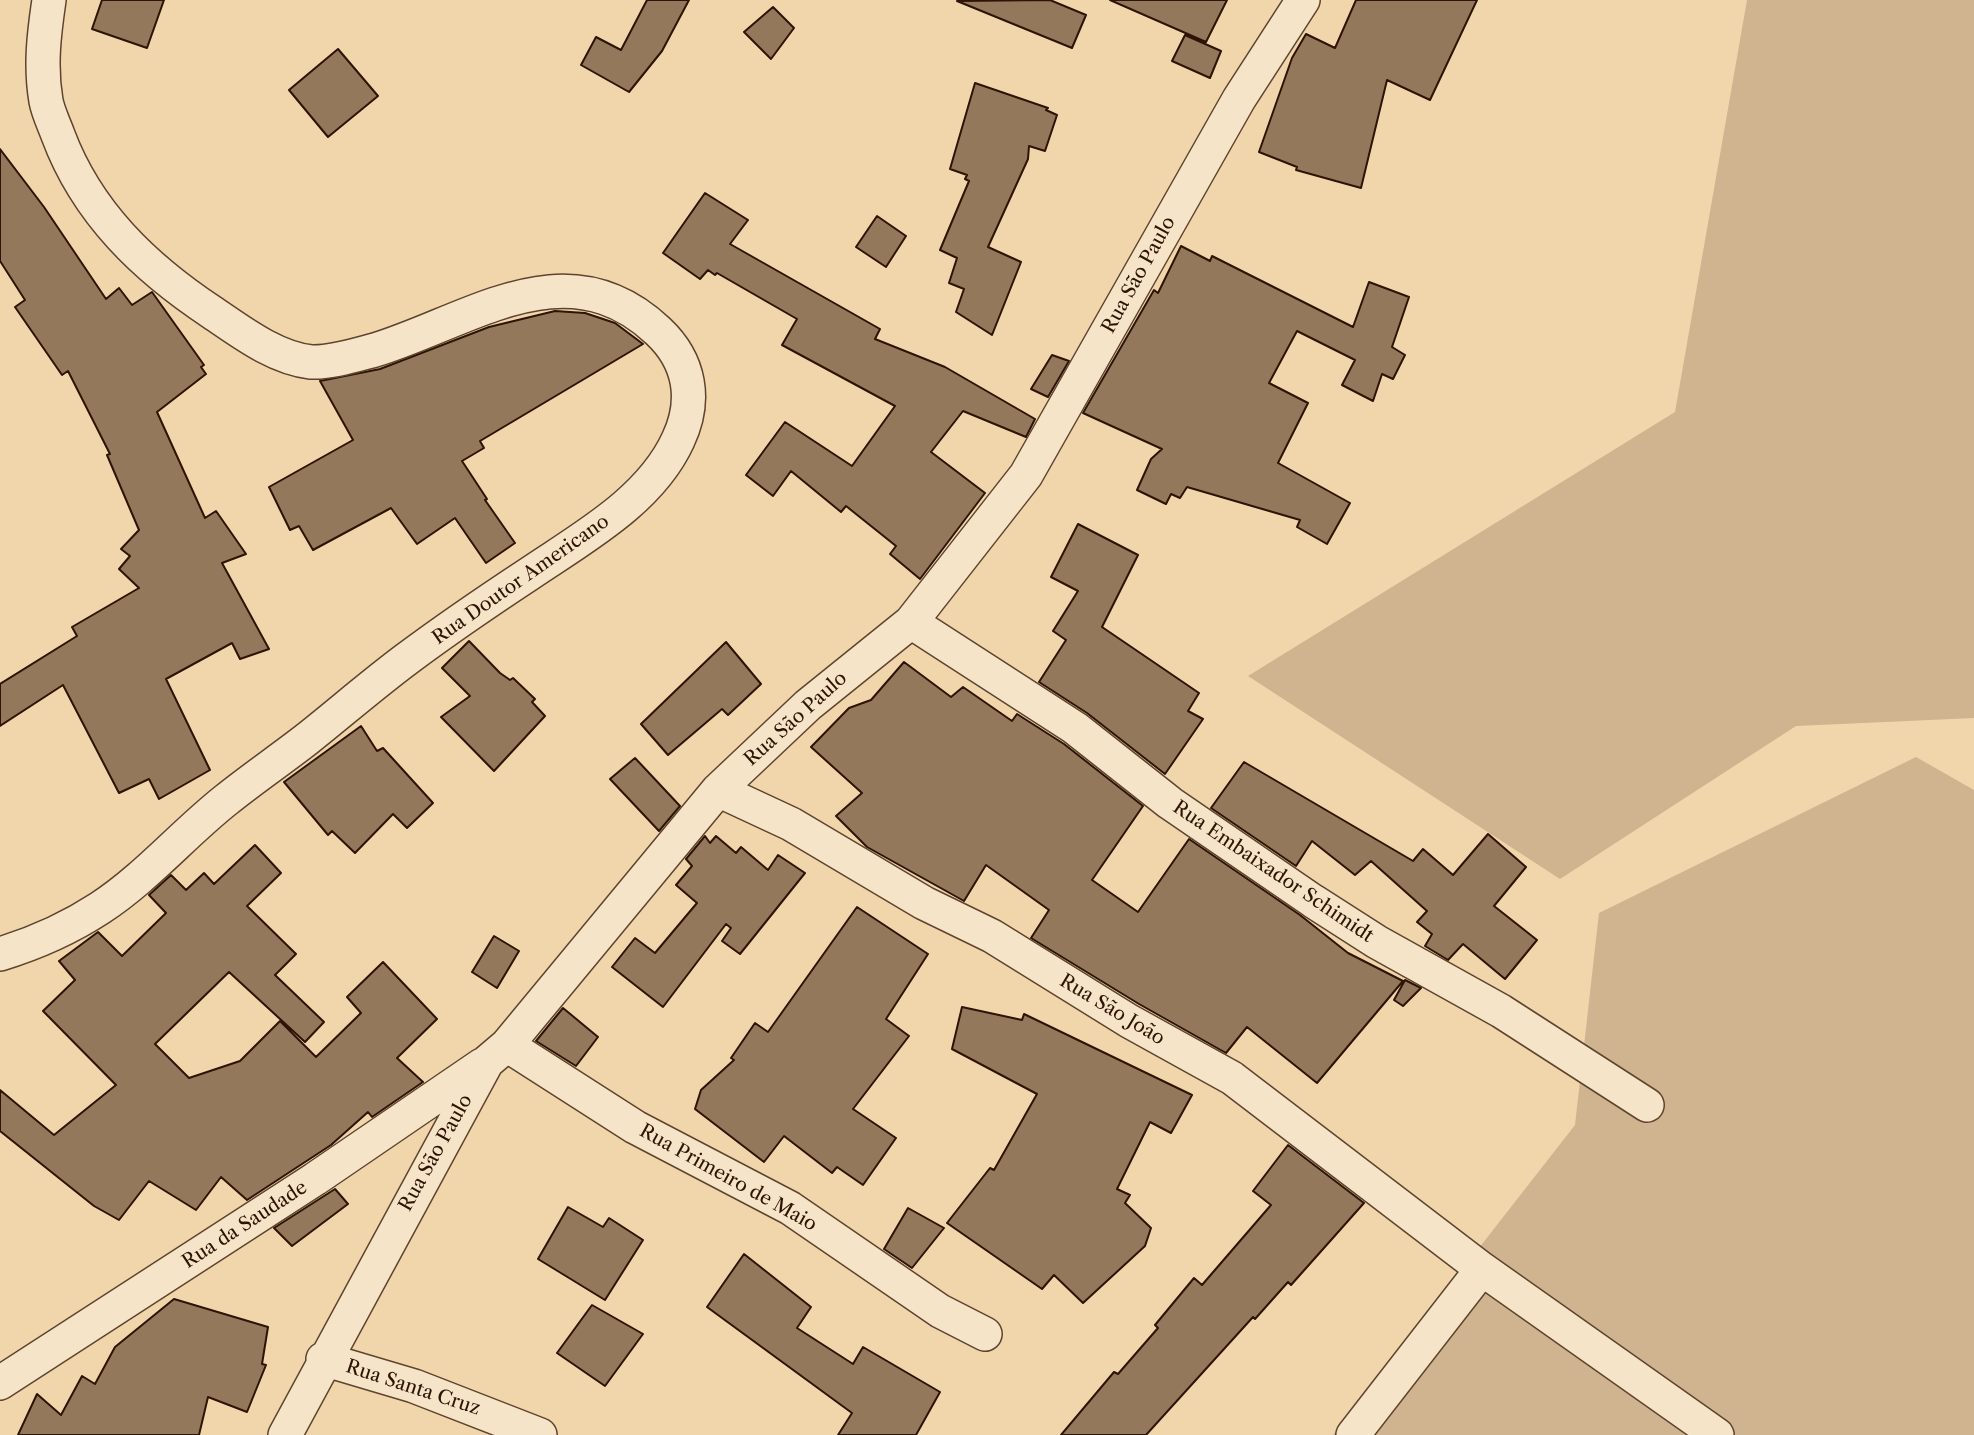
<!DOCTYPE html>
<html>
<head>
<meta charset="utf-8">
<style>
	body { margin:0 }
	canvas { display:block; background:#f1d5ab }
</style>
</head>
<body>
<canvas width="1974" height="1435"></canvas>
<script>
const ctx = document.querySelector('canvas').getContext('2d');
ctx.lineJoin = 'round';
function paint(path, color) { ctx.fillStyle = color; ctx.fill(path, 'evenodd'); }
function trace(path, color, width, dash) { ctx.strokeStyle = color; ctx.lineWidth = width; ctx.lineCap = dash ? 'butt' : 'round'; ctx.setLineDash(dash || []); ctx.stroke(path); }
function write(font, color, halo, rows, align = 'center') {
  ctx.font = font + ' "Libre Caslon Text",serif'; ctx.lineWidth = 6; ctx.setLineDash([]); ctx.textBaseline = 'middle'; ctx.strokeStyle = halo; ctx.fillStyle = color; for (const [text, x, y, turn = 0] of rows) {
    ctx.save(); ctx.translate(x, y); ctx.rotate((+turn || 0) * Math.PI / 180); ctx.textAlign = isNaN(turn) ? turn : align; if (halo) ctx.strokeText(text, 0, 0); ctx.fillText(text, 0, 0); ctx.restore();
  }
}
paint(new Path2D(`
	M1747 0H1974V718L1796 726 1560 879 1248 676 1675 412Z
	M1916 757 1974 790V1435H1333L1575 1125 1599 913Z`), '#d0b48f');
const building = new Path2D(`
	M102 0H164L147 48 92 29Z
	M647 0H689L662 51 629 92 581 65 596 37 621 50Z
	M1050 0 1086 15 1072 48 957 1Z
	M1110 0H1227L1206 42Z
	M1356 0H1477L1430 100 1387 80 1361 188 1296 170 1297 167 1259 152 1292 58 1306 34 1335 48Z
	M773 7 794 28 771 59 744 32Z
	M1185 35 1221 51 1210 78 1172 61Z
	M338 49 378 96 328 137 289 90Z
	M975 83 1048 108 1046 110 1057 115 1045 151 1029 146 1028 159 988 247 1021 262 992 335 956 312 964 289 949 283 957 258 940 250 969 181 965 179 967 175 950 169Z
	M0 149 44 207 106 299 119 288 132 305 152 292 204 365 201 367 206 374 157 412 205 518 216 511 246 554 222 563 269 649 240 659 232 643 166 679 210 770 159 799 149 779 119 793 63 685 0 726V684L77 636 72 627 139 588 119 569 130 556 121 549 139 530 107 455 110 454 68 371 62 375 15 307 25 300 0 261Z
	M705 193 748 220 730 244 880 329 875 339 945 367 1035 419 1026 437 963 411 931 452 985 493 920 579 890 554 896 546 846 506 841 512 791 471 773 496 746 475 785 422 852 466 895 406 782 345 797 319 717 273 715 275 708 270 700 279 663 253Z
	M877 216 906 236 886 267 856 247Z
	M1181 246 1210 261 1212 256 1353 327 1369 282 1409 297 1392 347 1405 355 1393 379 1382 374 1373 401 1342 385 1355 360 1297 331 1269 383 1308 403 1278 463 1350 503 1327 544 1297 527 1300 520 1187 487 1180 498 1171 494 1166 504 1137 490 1151 459 1162 449 1083 413 1154 290 1158 293Z
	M555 311 585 313 615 323 643 344 480 441 484 448 462 461 487 499 485 500 515 543 486 563 455 518 417 544 391 508 313 550 299 526 290 530 269 487 353 440 320 381 380 369 489 327Z
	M1052 355 1069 361 1048 397 1031 389Z
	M1078 524 1138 555 1102 627 1199 693 1188 711 1203 719 1165 774 1087 713 1039 682 1066 640 1053 631 1078 591 1051 577Z
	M469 641 500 673 510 680 513 678 535 699 532 702 545 716 494 771 441 717 470 696 442 668Z
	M726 642 761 684 728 715 722 709 668 755 641 724Z
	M904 662 951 697 963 687 1012 721 1017 714 1064 744 1143 806 1092 880 1138 912 1189 839 1300 915 1348 953 1403 981 1317 1083 1247 1027 1226 1053 1139 1004 1031 938 1049 910 986 865 964 901 867 847 836 816 862 793 811 747 849 708 871 700Z
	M361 726 377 751 383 748 433 803 407 828 393 814 355 853 332 831 328 835 284 782Z
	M635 758 680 806 659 831 610 779Z
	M1244 762 1413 861 1423 849 1453 875 1488 834 1526 867 1494 906 1537 940 1505 979 1463 944 1448 960 1425 946 1432 934 1417 922 1427 911 1371 861 1355 875 1312 841 1296 866 1211 808Z
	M705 836 710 843 716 836 736 853 741 847 768 870 778 855 805 873 740 954 722 941 731 928 726 924 663 1007 612 967 635 938 655 953 697 903 676 885 692 866 686 859Z
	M255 845 281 873 247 906 296 954 275 975 324 1022 305 1042 229 972 155 1044 189 1078 240 1061 280 1021 316 1057 361 1013 347 997 383 962 437 1019 397 1058 423 1082 372 1117 368 1112 331 1145 247 1200 221 1177 196 1210 149 1181 119 1220 94 1206 0 1131V1090L54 1135 116 1085 43 1011 75 980 59 961 98 932 122 956 166 913 149 895 171 875 186 890 204 873 214 884Z
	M857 907 928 954 886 1019 909 1036 853 1109 896 1138 863 1185 837 1167 832 1173 784 1136 764 1162 695 1109 701 1090 734 1060 731 1058 755 1023 768 1032Z
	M494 936 519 951 497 988 472 972Z
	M1405 980 1421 988 1403 1006 1394 1000Z
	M962 1007 1022 1020 1024 1014 1192 1095 1171 1133 1150 1122 1117 1189 1130 1195 1125 1203 1151 1228 1145 1246 1083 1303 1054 1275 1042 1289 947 1223 990 1168 994 1170 1037 1094 952 1049Z
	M563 1008 598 1037 576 1066 536 1041Z
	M1288 1145 1364 1203 1291 1285 1288 1282 1255 1319 1253 1317 1146 1435H1061L1114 1372 1118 1374 1158 1328 1155 1325 1194 1278 1202 1285 1271 1205 1253 1191Z
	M335 1189 348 1204 292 1246 274 1228Z
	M568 1207 603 1227 609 1218 643 1240 605 1300 538 1259Z
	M908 1208 944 1228 912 1268 884 1249Z
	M744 1254 811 1307 797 1328 853 1364 863 1347 940 1392 916 1435H838L852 1413 707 1307Z
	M174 1299 268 1327 262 1364 266 1365 247 1412 208 1397 199 1435H18L37 1394 61 1415 82 1376 95 1384 115 1347Z
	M592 1305 643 1334 605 1386 557 1353Z`);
paint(building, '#93785b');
trace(building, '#2d1404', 2);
const street = new Path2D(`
	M911 622 1075 728 1170 803 1313 901 1377 942 1501 1011 1647 1105
	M718 790 791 824 924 903 992 936 1129 1021 1232 1078 1482 1269 1717 1435
	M0 954C36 943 68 929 100 908 146 878 183 834 226 800 252 779 280 760 307 739 341 712 373 684 408 658 447 629 488 601 529 574 582 538 650 501 678 440 697 400 690 361 658 331 567 245 470 321 375 350 356 355 331 363 311 362 275 358 241 332 213 313 145 268 87 213 58 135 54 124 48 112 46 101 40 66 44 34 49 0
	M507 1045 635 1127 790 1208 940 1311 985 1334
	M323 1359 414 1386 540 1435
	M0 1383 315 1179 482 1065
	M285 1435 487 1062 507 1045 718 790 808 705 911 622 1026 475 1239 99 1303 0
	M1353 1435 1482 1269`);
trace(street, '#5e442e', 36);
trace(street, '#f6e4c8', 33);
write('19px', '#2d1404', '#f6e4c8', [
	["Rua São Paulo",1139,275,-61],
	["Rua Doutor Americano",521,580,-35],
	["Rua São Paulo",796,719,-42],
	["Rua Embaixador Schimidt",1273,872,34],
	["Rua São João",1112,1010,31],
	["Rua São Paulo",436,1153,-61],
	["Rua Primeiro de Maio",728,1178,29],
	["Rua da Saudade",245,1225,-33],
	["Rua Santa Cruz",413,1388,18]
]);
</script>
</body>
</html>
